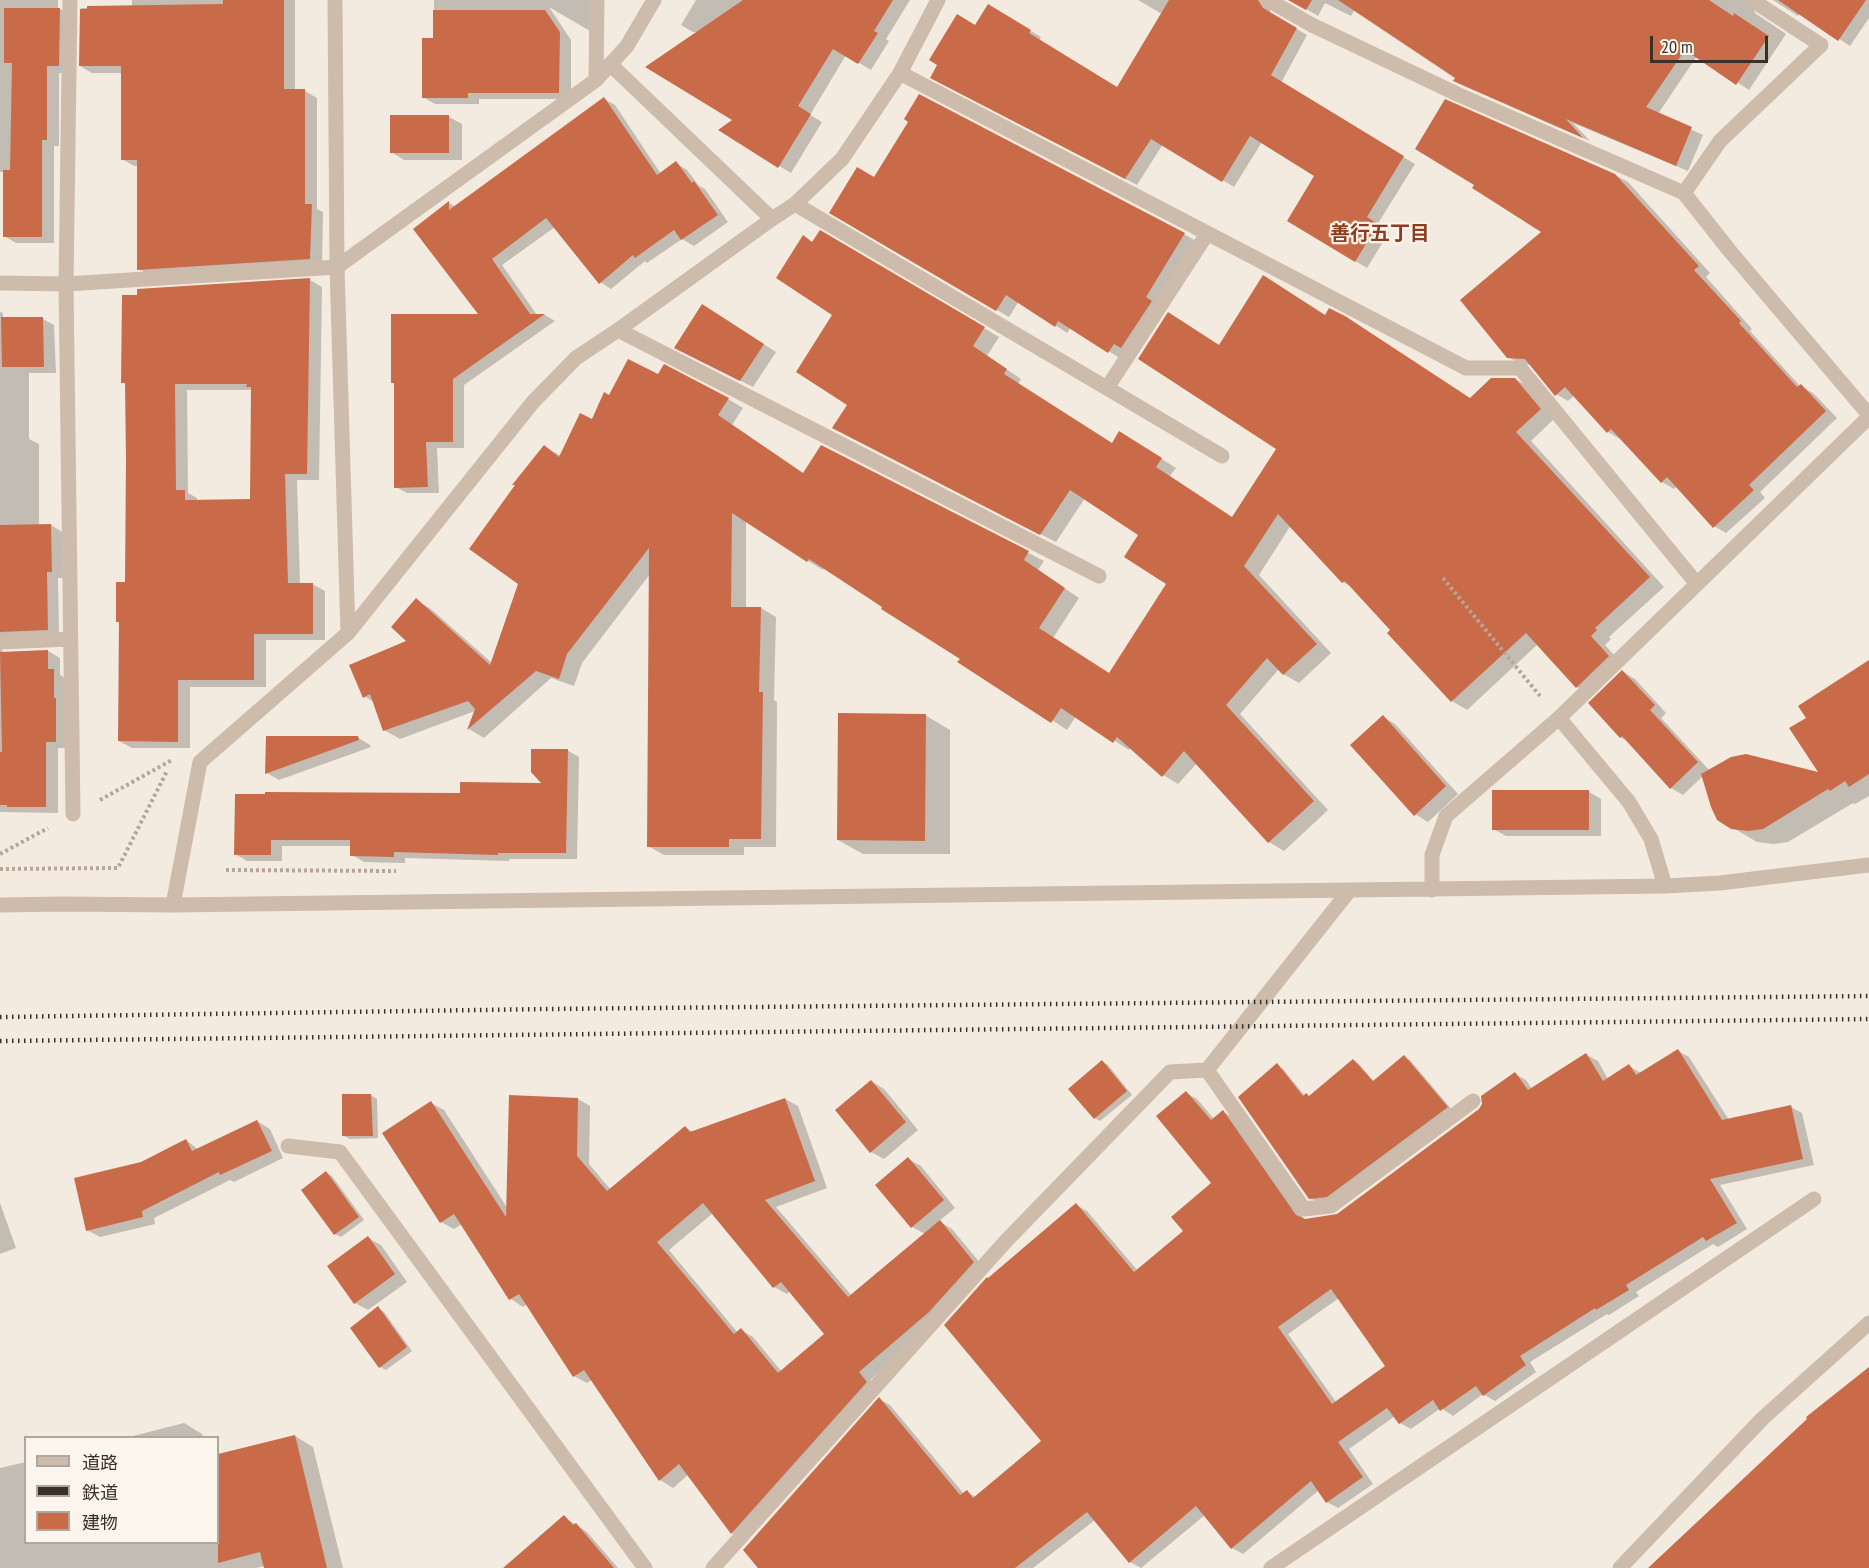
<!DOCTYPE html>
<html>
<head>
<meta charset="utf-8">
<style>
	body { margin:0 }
	#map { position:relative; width:1869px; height:1568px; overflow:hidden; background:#f4ebe0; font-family:"PT Sans Narrow","Noto Sans JP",sans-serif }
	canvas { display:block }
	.legend { position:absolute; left:24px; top:1436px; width:195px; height:108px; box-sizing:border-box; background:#fbf5ed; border:2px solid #aea69f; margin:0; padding:8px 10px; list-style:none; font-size:18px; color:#3a302a }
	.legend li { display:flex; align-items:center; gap:12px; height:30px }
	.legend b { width:30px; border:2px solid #aea69f }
	.scale { position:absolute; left:1650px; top:36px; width:118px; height:27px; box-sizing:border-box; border:3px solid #3a302a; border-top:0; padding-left:8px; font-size:18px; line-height:21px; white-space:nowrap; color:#3a302a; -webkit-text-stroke:4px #fbf5ed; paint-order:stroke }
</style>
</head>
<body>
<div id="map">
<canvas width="1869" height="1568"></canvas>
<ul class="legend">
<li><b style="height:8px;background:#cdbbab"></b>道路</li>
<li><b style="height:8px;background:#3a302a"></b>鉄道</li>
<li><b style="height:16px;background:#c96b48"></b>建物</li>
</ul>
<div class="scale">20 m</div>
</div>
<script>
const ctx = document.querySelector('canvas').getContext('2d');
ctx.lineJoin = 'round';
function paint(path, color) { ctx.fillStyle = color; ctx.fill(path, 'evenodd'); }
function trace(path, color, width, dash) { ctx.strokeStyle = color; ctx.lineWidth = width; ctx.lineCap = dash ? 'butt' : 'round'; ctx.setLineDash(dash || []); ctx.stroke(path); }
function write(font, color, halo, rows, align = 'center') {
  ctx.font = font + ' "PT Sans Narrow","Noto Sans JP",sans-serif'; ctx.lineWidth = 4.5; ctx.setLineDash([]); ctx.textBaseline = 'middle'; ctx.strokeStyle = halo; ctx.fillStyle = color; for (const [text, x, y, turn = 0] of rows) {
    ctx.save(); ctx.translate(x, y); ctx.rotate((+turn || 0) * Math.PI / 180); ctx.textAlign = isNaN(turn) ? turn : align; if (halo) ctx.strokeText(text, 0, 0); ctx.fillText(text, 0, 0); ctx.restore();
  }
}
paint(new Path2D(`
	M0 0H58V8L72 15 71 73H59V146H54V243H16L4 236 5 172H0Z
	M132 0H295V91H305L317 98V209L323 212 322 265 151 276 139 269V166H134L122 159V73H92L80 66 81 8H132Z
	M434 0H590V31L549 7 571 40V99H479V104H435L423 97 434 40Z
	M696 0H910L886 39 889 41 871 70 846 55 810 115 822 122 791 173 720 130 735 120 699 32H693L681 25Z
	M1138 0H1273L1269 7 1271 14 1307 35 1281 83 1415 164 1377 225 1389 232 1367 268 1289 221 1316 176 1262 142 1234 187 1163 144 1137 185 943 83 988 6 1041 37 1039 41 1117 89 1162 14Z
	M1291 0H1757L1753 6 1755 13 1786 34 1749 90 1697 56 1658 114 1703 135 1688 171 1573 123 1590 141 1467 87 1455 81 1457 77 1355 9 1351 16 1325 3 1318 16Z
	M1773 0H1869V18L1850 46 1800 13 1798 16Z
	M604 99 615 105 661 174 676 163 687 170 699 186 705 189 728 222 694 246 682 239 647 263 645 261 611 289 600 282 555 227 502 265 537 315H545L555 321 464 385V448H437L439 493H407L396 487V385L392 382 481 315 415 230 449 203 456 207Z
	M449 117 462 124V160H404L391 152Z
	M1615 175 1628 182 1710 273 1706 277 1752 329 1750 331 1800 386 1813 393 1837 418 1760 492 1765 498 1726 533 1714 526 1677 486 1674 489 1662 482 1620 439 1608 432 1575 395 1568 401 1556 394 1531 365 1521 364 1508 357Z
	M880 182 1184 234 1196 241 1121 359 1071 327 1067 333 1019 301 1009 317 832 213Z
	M820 232 999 337 987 356 1021 379 1018 384 1113 445 1135 442 1176 468 1170 476 1233 518 1278 448 1220 346 1326 316 1471 399 1515 379 1531 388 1555 418 1531 441 1664 587 1609 637 1611 639 1605 645 1623 665 1592 696 1577 687 1538 644 1467 710 1452 701 1389 633 1392 630 1353 588 1343 582 1291 525 1259 575 1331 653 1299 683 1283 674 1279 669 1240 714 1328 810 1284 851 1269 842 1197 763 1178 784 1163 775 1131 747 1129 750 1076 716 1067 730 824 567 823 570 808 561 746 521V608H761L776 617 774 700 777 702 776 847H744V855H664L648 846 650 574 582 663 574 686 551 678 484 738 469 729 475 711 400 739 384 730 375 703 364 696 409 641 416 600 431 609 492 663 519 584 516 486 514 485 545 447 561 456 592 421 610 397 658 376 728 399 743 408 732 425 804 474 822 447 1044 561 1038 570 1079 598 1053 638 1110 674 1168 584 1141 534 1085 498 1056 542 849 436V404L834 315 813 243Z
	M310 280 322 287 319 480H297L300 584H312L325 591V640H266V687H190V748H132L119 741 120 623 117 621 126 584 127 385 122 382ZM187 390H253L252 500 197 501V498L188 493Z
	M0 312 3 313V319H43L54 325 56 373H29V439L39 444V526L51 525 62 532 63 578H58L59 636 2 649 3 653 48 651 60 658V675L65 678 68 748H58V813L0 812Z
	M715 313 776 352 753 387 689 355Z
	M1869 662V796L1855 804 1853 803 1788 842 1774 844 1757 842 1718 819 1703 776 1683 795 1671 788 1629 742 1620 737 1623 672 1635 679 1666 713 1661 718 1710 771 1821 775 1808 719Z
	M925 715 950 730V854H863L838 840Z
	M1383 717 1395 724 1458 794 1428 822 1415 814Z
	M357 737 370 745 371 747 279 780 267 773Z
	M567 750 579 757 577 859H509V861L405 858V863L364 862 352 855V846H282V861H247L235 854 236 795H461L544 785Z
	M1589 792 1601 799V836H1506L1493 829Z
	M1678 1051 1689 1057 1729 1120 1791 1107 1802 1113 1814 1165 1720 1185 1747 1229 1718 1247 1713 1244 1636 1292 1639 1296 1609 1315 1607 1314 1530 1362 1536 1372 1495 1401 1483 1394 1453 1416 1441 1408 1411 1429 1400 1423 1395 1416 1349 1449 1373 1484 1338 1508 1327 1502 1319 1490 1243 1554 1232 1548 1205 1515 1141 1568 1130 1562 1095 1520 1033 1568H758L744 1550 879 1399 890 1405 964 1494 967 1492 976 1497 1043 1441 1076 1205 1087 1211 1138 1271 1185 1231 1214 1183 1186 1093 1197 1099 1214 1119 1223 1112 1234 1118 1305 1220 1337 1215 1480 1110 1515 1074 1526 1080 1532 1089 1587 1055 1598 1061 1608 1079 1629 1066 1641 1073ZM1339 1298 1387 1366 1336 1402 1288 1334Z
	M1404 1057 1410 1060 1453 1111 1334 1199 1316 1201 1310 1198 1277 1065 1283 1069 1305 1096 1311 1097 1353 1060 1359 1064 1374 1082Z
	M1102 1062 1108 1065 1132 1095 1100 1121 1095 1118Z
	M871 1081 884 1089 918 1130 884 1159 871 1152Z
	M371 1095 377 1099 378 1138 350 1139 344 1136Z
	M578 1099 590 1106 589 1164 611 1190 685 1127 693 1132 785 1099 798 1106 827 1188 776 1207 852 1296 925 1234 912 1227 908 1159 921 1166 955 1208 939 1221 952 1229 986 1270 942 1319 870 1380 878 1390 744 1540 732 1533 689 1474 673 1488 660 1480 592 1380 587 1383 574 1376 527 1304 523 1307 511 1299 462 1224 454 1229 441 1222 431 1103 444 1110 508 1209ZM713 1213 774 1287 787 1294 790 1291 826 1334 782 1372 753 1337 741 1330 738 1333 669 1250Z
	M257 1121 270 1129 283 1158 234 1182 230 1180 154 1218 155 1224 100 1237 87 1230 141 1163 186 1140 199 1150Z
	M326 1173 332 1176 364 1220 341 1237 335 1234Z
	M0 1203 16 1248 0 1254Z
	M368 1238 381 1245 407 1282 368 1310 355 1303Z
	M378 1308 384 1312 412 1351 386 1370 380 1367Z
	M184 1423 202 1434 203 1438H125Z
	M295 1436 313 1447 343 1568H266L265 1566 256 1568H0V1468L26 1462V1542H218V1455Z
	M564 1517 587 1532 618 1568H506Z`), '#0003');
paint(new Path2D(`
	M223 0H284V89H305V204H312L310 259 137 270V160H121V66H79L80 9H87V6L223 4Z
	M743 0H893L874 31 878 33 858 64 833 49 798 106 811 114 778 168 718 130 732 120 645 67Z
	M1169 0H1258L1263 8 1297 28 1271 75 1404 156 1367 217 1378 224 1355 262 1287 221 1314 176 1250 136 1222 182 1151 139 1125 179 930 78 937 65 929 60 957 14 975 25 988 4 1031 30 1029 33 1117 87Z
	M1288 0H1312L1306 10Z
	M1338 0H1709L1733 16 1734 13 1769 36 1736 85 1685 50 1646 107 1692 127 1676 166 1566 119 1583 138 1453 81 1455 78Z
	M1778 0H1866L1838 41Z
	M4 8H60L59 66H47V140H42V237H3V170H10L12 63H4Z
	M433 10H545L560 32 559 93H468V98H422V38H433Z
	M919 94 1185 233 1146 297 1152 301 1121 348 1114 344 1108 353 1058 321 1055 327 1006 295 996 311 829 213 857 167 874 177 908 122 904 119Z
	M604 97 657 175 676 161 692 183 694 181 718 215 681 240 674 230 635 258 633 255 599 284 546 218 492 259 530 314H545L453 379V442H426L428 487 394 488V383H391V314H478L413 229 449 201V210Z
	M1445 99 1615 174 1699 266 1694 270 1741 321 1739 323 1797 387 1801 384 1826 411 1749 485 1754 490 1713 528 1667 477 1661 483 1611 429 1607 433 1565 387 1555 396 1525 359 1507 358 1460 300 1541 232 1472 188 1474 185 1415 149Z
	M390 115H449V153H390Z
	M820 230 985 327 973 346 1007 369 1004 374 1112 443 1119 431 1162 458 1156 467 1232 517 1276 449 1138 359 1168 312 1219 345 1263 275 1325 315 1329 308 1345 316 1470 398 1491 378H1515L1541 409 1516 432 1650 577 1595 628 1597 630 1591 636 1609 656 1576 688 1526 633 1451 702 1387 633 1390 630 1345 581 1342 583 1278 514 1244 566 1317 644 1283 675 1267 658 1226 705 1314 801 1268 843 1184 751 1162 777 1117 737 1113 743 1061 708 1051 723 957 662 960 659 881 609 882 607 809 559 807 562 732 513 731 607H761L759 692H763L761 839H729V847H647L649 548 567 654 559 679 536 671 467 730 475 709 468 701 383 731 370 694 363 698 349 665 406 641 391 627 416 598 490 665 518 584 469 549 515 485H512L544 445 559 457 580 413 592 419 604 392 609 395 628 359 658 374 664 364 729 398 718 415 803 473 821 445 1029 551 1024 560 1065 588 1039 628 1109 673 1166 584 1124 557 1138 535 1070 490 1040 535 832 428 847 405 796 372 832 315 776 278 803 235 812 242Z
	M310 278 307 474H285L288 583H313V634H254V680H178V742L118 741 119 622H116V582H125L126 459 125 383H121L122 295H137V289ZM175 384H247L246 387H251L250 499 185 500V490H176Z
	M702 304 764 344 740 381 674 348Z
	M1 317H43L44 367H2Z
	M51 524 52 572H47L48 630 0 632V525Z
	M48 650V669H54V698H56V742H46V807H7V805H0V752H2L0 652Z
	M1869 660V774L1849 787 1845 781 1830 791 1828 789 1763 829 1748 831 1731 829 1717 820 1711 807 1701 774 1731 757 1746 754 1818 772 1789 728 1806 718 1798 706Z
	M1622 670 1655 705 1650 710 1698 762 1670 789 1622 736 1620 738 1588 703Z
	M838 713 926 714 925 841 837 840Z
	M1383 715 1446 786 1414 816 1350 745Z
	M266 736H358L359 740 265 774Z
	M531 749H568L566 853H498V855L394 852V857L350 856V840H271V855H234L235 794H265V792L460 793V782L541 783 531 772Z
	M1492 790H1589V830H1492Z
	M1678 1049 1722 1120 1791 1105 1803 1159 1710 1179 1737 1223 1706 1241 1703 1237 1626 1285 1629 1290 1596 1310 1595 1308 1520 1356 1526 1365 1483 1396 1476 1386 1440 1411 1433 1400 1399 1424 1387 1408 1338 1442 1363 1477 1326 1503 1311 1481 1231 1549 1196 1506 1129 1563 1087 1512 1015 1568H758L743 1550 879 1397 960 1495 967 1490 973 1498 1041 1441 944 1325 987 1277 988 1278 1076 1203 1134 1272 1183 1231 1171 1217 1211 1183 1156 1116 1186 1091 1211 1120 1223 1110 1296 1215 1305 1219 1337 1214 1479 1109 1482 1104 1481 1096 1515 1072 1528 1090 1586 1053 1603 1081 1629 1064 1636 1075ZM1331 1289 1385 1366 1332 1404 1278 1327Z
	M1404 1055 1448 1107 1327 1197 1309 1199 1238 1097 1277 1063 1303 1096 1306 1093 1309 1096 1353 1059 1373 1081Z
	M1102 1060 1127 1091 1094 1119 1068 1089Z
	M871 1080 906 1122 870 1153 835 1110Z
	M342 1094H371L373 1136H342Z
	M509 1095 578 1098 577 1156 607 1191 685 1126 690 1132 785 1098 815 1181 765 1200 848 1297 940 1220 974 1262 929 1312 859 1372 867 1382 731 1534 679 1464 659 1481 584 1370 573 1377 519 1294 509 1300 454 1214 440 1223 382 1133 431 1101 506 1217ZM703 1203 773 1288 781 1282 824 1334 778 1373 741 1328 734 1334 657 1242Z
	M257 1120 272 1151 220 1175 219 1172 142 1211 143 1217 86 1231 74 1178 141 1162 186 1139 192 1151Z
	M908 1157 944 1200 911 1228 875 1185Z
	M326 1171 359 1217 334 1235 301 1190Z
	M368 1236 395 1274 354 1304 327 1266Z
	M378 1306 407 1347 379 1368 350 1328Z
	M1869 1367V1568H1648L1807 1419 1806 1417Z
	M295 1435 327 1568H264L260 1552 218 1563V1454Z
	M564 1515 573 1525 576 1523 614 1568H503Z`), '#c96b48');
trace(new Path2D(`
	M1443 578 1540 696
	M100 800 172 760
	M0 854 48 828
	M0 869 118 868 167 771
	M226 870 396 871`), '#b9a595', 4, [3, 3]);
trace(new Path2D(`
	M70 0 66 284 73 814
	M335 0 337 267 348 633
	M1268 0 1312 25 1457 94 1684 193 1729 250 1869 415
	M611 65 772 219
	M900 73 1466 368H1520L1697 584
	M596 80 597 0
	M1684 193 1720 141 1821 45 1752 0
	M795 204 1222 456
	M0 283 66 284 337 267 596 80 627 46 654 0
	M618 330 1099 576
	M1107 388 1207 234
	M0 642 70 639
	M1559 718 1629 802 1651 839 1665 886
	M1432 890V855L1446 816 1559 718 1869 417
	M0 905 63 904 173 905 1665 886 1720 883 1869 865
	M173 905 200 762 348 633 533 402 576 358 618 330 772 219 795 204 842 159 900 73 938 0
	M1207 1070 1349 891
	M288 1146 340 1152 645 1568
	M713 1568 1006 1241 1170 1072 1207 1070 1304 1209 1331 1206 1473 1101
	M1271 1568 1814 1199
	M1620 1568 1763 1418 1869 1323`), '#cdbbab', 15);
trace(new Path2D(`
	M0 1017 548 1009 1869 996
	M0 1041 1869 1019`), '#3a302a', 4.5, [1.5, 4.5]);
write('bold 20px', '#8c3d20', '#fbf5ed', [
	["善行五丁目",1380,234]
]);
</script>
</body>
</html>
